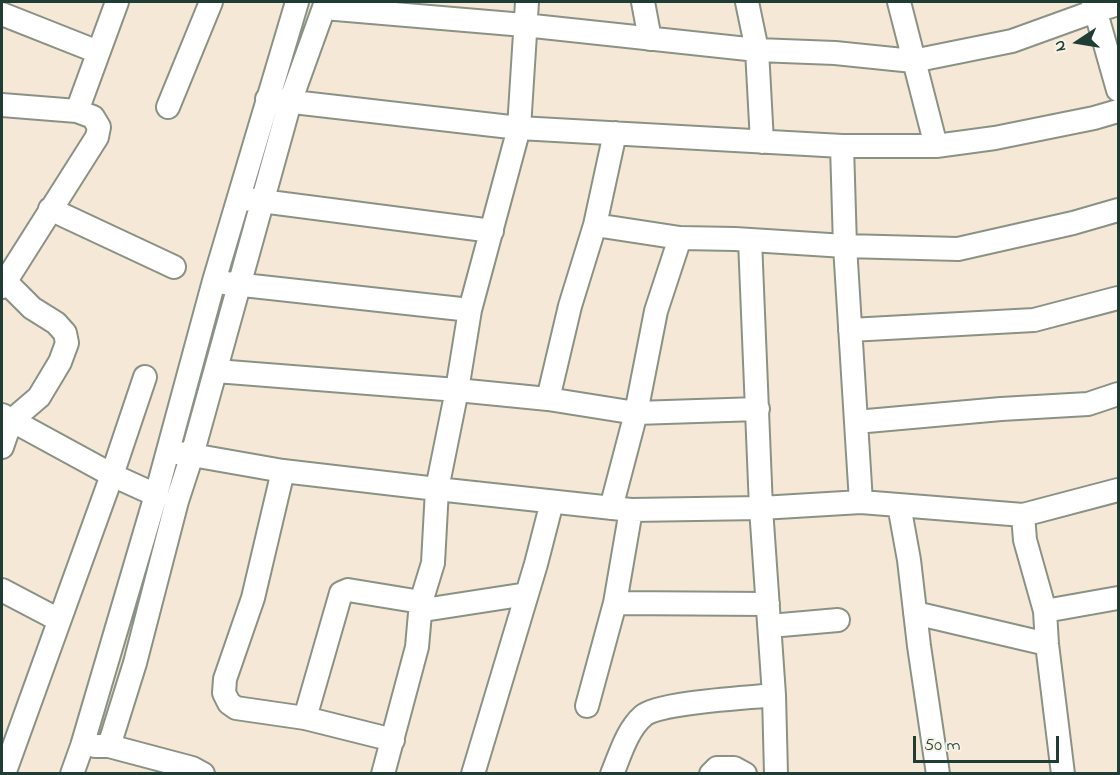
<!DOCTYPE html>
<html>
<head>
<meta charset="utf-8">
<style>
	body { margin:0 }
	#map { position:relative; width:1120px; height:775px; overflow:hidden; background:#f6e8d6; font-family:"Indie Flower",sans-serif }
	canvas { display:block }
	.frame { position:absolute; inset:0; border:3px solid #1f3d34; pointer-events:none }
	.north { position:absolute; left:1048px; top:12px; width:60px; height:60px; -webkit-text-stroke:4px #f7f3e8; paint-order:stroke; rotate:258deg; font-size:16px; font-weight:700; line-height:24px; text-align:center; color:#1f3d34 }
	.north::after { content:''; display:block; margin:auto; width:21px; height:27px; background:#1f3d34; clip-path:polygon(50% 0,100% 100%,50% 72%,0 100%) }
	.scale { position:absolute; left:913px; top:736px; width:146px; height:27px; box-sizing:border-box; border:3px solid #1f3d34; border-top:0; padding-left:8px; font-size:18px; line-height:21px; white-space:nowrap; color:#1f3d34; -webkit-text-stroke:4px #f7f3e8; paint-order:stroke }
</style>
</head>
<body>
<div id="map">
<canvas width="1120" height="775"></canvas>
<div class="frame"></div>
<div class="north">N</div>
<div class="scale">50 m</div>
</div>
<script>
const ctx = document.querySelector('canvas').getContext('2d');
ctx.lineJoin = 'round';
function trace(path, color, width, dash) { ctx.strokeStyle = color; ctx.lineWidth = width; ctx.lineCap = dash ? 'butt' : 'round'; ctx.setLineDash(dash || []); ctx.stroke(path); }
const minor = new Path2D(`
	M326 2 290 102 192 455 283 471 437 489 433 563 421 602 417 647 383 774
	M527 2 519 128 470 310 457 390 437 489 631 510 761 508 774 695 776 774
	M643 2 650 39
	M747 2 757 50 762 142
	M899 2 936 146
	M1093 2 1118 90
	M324 8 524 25 757 50 835 53 913 61 1012 41 1095 11 1118 4
	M2 14 98 52
	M267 99 519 128 842 146H936L995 138 1094 118 1118 111
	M2 105 77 111 93 117 99 127 97 137 2 287
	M168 107 211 2
	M77 111 117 2
	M615 133 595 225 680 238 735 239 845 246 958 249 1073 223 1118 210
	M842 146 845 246 861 502 1023 515
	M246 199 492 231
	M50 209 174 267
	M680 238 656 311 636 413 758 409
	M750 240 761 508 861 502
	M225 283 470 310
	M850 330 1034 320 1118 298
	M216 371 457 390 548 399 636 413 611 508
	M548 399 570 306 595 225
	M2 415 112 475 156 495
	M856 422 1001 409 1088 404 1118 394
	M2 447 11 421 39 397 60 362 67 343 65 333 56 323 32 308 5 281
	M283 471 253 598 225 679 224 693 229 703 236 708 305 718 393 740
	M899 505 909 560 919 646 938 774
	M631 510 615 603 768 604
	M2 590 59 620
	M1045 611 1118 598
	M915 613 1047 644
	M770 626 838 620
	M587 706 615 603
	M305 718 341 593 348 590 354 591 421 602 430 609 527 594
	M95 746H109L192 768 203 774
	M109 746 135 663 177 501 192 455 178 453
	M4 774 112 475 145 377
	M72 774 82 746 156 495 214 281 297 2
	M473 774 536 564 552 502
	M612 774C620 755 627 730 643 716 659 702 749 698 774 695
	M711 774 717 768H734L745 774
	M1063 774 1047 644 1045 611 1025 540 1023 515 1118 490`);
trace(minor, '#8a9285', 26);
trace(minor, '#fff', 22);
</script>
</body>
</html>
